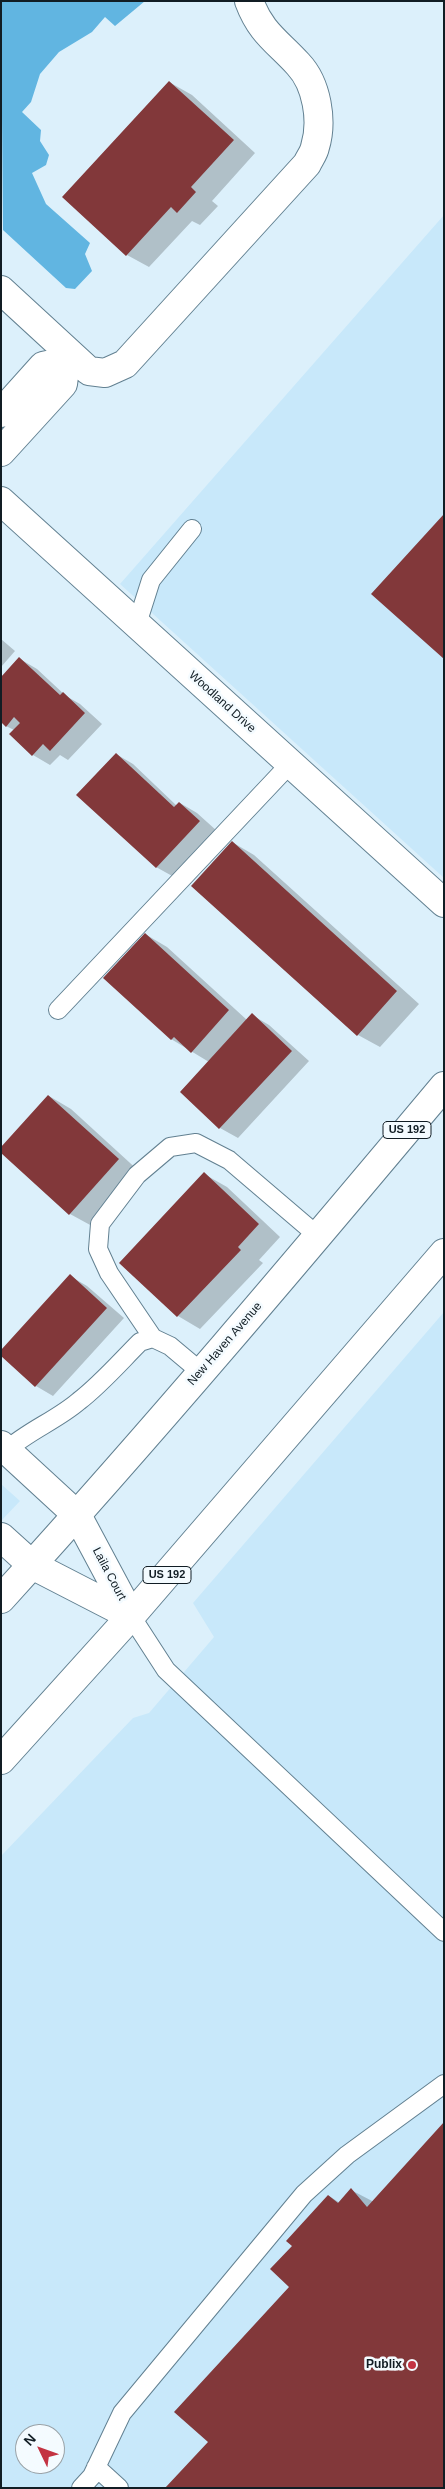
<!DOCTYPE html>
<html>
<head>
<meta charset="utf-8">
<style>
	body { margin:0 }
	#map { position:relative; width:445px; height:2489px; overflow:hidden; background:#dcf0fb; font-family:Arial,sans-serif }
	canvas { display:block }
	.frame { position:absolute; inset:0; border:2px solid #111d24; pointer-events:none }
	.north { position:absolute; left:15px; top:2424px; width:50px; height:50px; box-sizing:border-box; background:#f4fbff; border:1px solid #99a2a7; border-radius:50%; rotate:312deg; font-size:14px; font-weight:700; line-height:20px; text-align:center; color:#111d24 }
	.north::after { content:''; display:block; margin:auto; width:18px; height:22px; background:#c33342; clip-path:polygon(50% 0,100% 100%,50% 72%,0 100%) }
</style>
</head>
<body>
<div id="map">
<canvas width="445" height="2489"></canvas>
<div class="frame"></div>
<div class="north">N</div>
</div>
<script>
const ctx = document.querySelector('canvas').getContext('2d');
ctx.lineJoin = 'round';
function paint(path, color) { ctx.fillStyle = color; ctx.fill(path, 'evenodd'); }
function trace(path, color, width, dash) { ctx.strokeStyle = color; ctx.lineWidth = width; ctx.lineCap = dash ? 'butt' : 'round'; ctx.setLineDash(dash || []); ctx.stroke(path); }
function write(font, color, halo, rows, align = 'center') {
  ctx.font = font + ' Arial,sans-serif'; ctx.lineWidth = 5; ctx.setLineDash([]); ctx.textBaseline = 'middle'; ctx.strokeStyle = halo; ctx.fillStyle = color; for (const [text, x, y, turn = 0] of rows) {
    ctx.save(); ctx.translate(x, y); ctx.rotate((+turn || 0) * Math.PI / 180); ctx.textAlign = isNaN(turn) ? turn : align; if (halo) ctx.strokeText(text, 0, 0); ctx.fillText(text, 0, 0); ctx.restore();
  }
}
paint(new Path2D(`
	M444 215V878L120 584Z
	M444 1312V2488H1V1856L133 1718 149 1713 214 1637 193 1603ZM25 2434H55V2464H25Z
	M1 1484 20 1501 1 1521Z`), '#c8e8fa');
paint(new Path2D(`
	M1 1H145L115 26 105 17 92 32 59 52 40 74 31 102 22 112 41 130 40 141 49 155 46 165 32 173 46 204 90 243 85 254 92 271 75 289 66 288 3 230Z`), '#61b5e1');
paint(new Path2D(`
	M169 82 192 95 255 153 212 201 218 206 200 225 192 221 149 267 127 255Z
	M1 639 15 651 1 667Z
	M20 659 37 669 66 696 80 704 102 724 68 760 60 755 50 765 33 755 10 734 14 730 6 726Z
	M116 754 133 764 177 806 180 803 197 813 217 831 174 877 156 867Z
	M232 842 254 855 419 1004 380 1047 358 1035Z
	M145 934 167 947 247 1020 252 1015 269 1025 309 1061 238 1138 220 1128 181 1091 209 1062 171 1039Z
	M49 1096 71 1109 141 1173 92 1226 70 1214Z
	M204 1174 227 1187 280 1237 259 1260 263 1263 200 1329 178 1316 121 1263Z
	M70 1276 87 1286 124 1318 53 1396 36 1386Z
	M351 2190 374 2202 209 2442 291 2287 294 2246 329 2196 340 2203Z`), '#0003');
paint(new Path2D(`
	M169 81 234 140 191 187 196 192 177 213 171 207 126 256 62 197Z
	M444 514V659L371 594Z
	M19 657 60 695 63 692 85 713 50 751 43 744 32 756 9 734 20 723 14 717 6 727 1 722V677Z
	M116 753 174 807 179 802 200 821 156 868 76 795Z
	M232 841 397 991 357 1036 191 886Z
	M145 933 229 1010 191 1053 174 1037 171 1040 103 978Z
	M252 1013 292 1051 219 1129 180 1092Z
	M48 1095 119 1159 69 1215 1 1153V1147Z
	M204 1172 259 1224 238 1247 241 1250 177 1317 119 1263Z
	M70 1274 107 1308 35 1387 1 1356V1350Z
	M444 2122V2488H165L208 2442 174 2412 289 2287 270 2269 292 2246 286 2241 328 2195 338 2203 351 2188 367 2207Z`), '#82383a');
const lane = new Path2D(`
	M137 624 151 580 192 529
	M58 1010 290 764
	M153 1338 109 1273 98 1249 100 1224 137 1175 170 1147 196 1143 229 1160 318 1236
	M7 1450C28 1431 57 1420 79 1401 101 1384 120 1362 140 1342L153 1338 170 1346 201 1372
	M131 1616 166 1670 444 1932
	M96 2467 119 2488
	M81 2488 92 2476 122 2413 304 2194 347 2155 444 2084`);
const street = new Path2D(`
	M1 290 89 371 105 373 125 364 307 164C309 159 314 153 315 147 323 121 317 84 298 64 277 41 261 33 249 1
	M1 413 43 366 66 361
	M1 452 63 384 66 361 71 356
	M1 501 444 903
	M1 1445 77 1515 131 1616
	M1 1537 32 1565 131 1616`);
const primary = new Path2D(`
	M1 1599C153 1432 299 1259 444 1086
	M1 1760 131 1616 444 1253`);
trace(lane, '#628091', 20);
trace(street, '#628091', 30);
trace(primary, '#628091', 30);
trace(lane, '#fff', 18);
trace(street, '#fff', 28);
trace(primary, '#fff', 28);
for (const [x, y, r, color] of [
	[412,2365,5,"#c33342"]
]) { const dot = new Path2D(); dot.arc(x, y, r, 0, 2 * Math.PI); ctx.fillStyle = color; ctx.fill(dot); trace(dot, '#f4fbff', 2); }
for (const [x, y, w] of [
	[407,1130,48],
	[167,1575,48]
]) { const box = new Path2D(); box.roundRect(x - w / 2, y - 8.5, w, 17, 4); ctx.fillStyle = '#f4fbff'; ctx.fill(box); trace(box, '#111d24', 1); }
write('bold 11px', '#111d24', null, [
	["US 192",407,1130],
	["US 192",167,1575]
]);
write('12px', '#111d24', '#f4fbff', [
	["Woodland Drive",222,702,42],
	["New Haven Avenue",225,1344,-49],
	["Laila Court",109,1574,62]
]);
write('bold 12px', '#111d24', '#f4fbff', [
	["Publix",402,2365]
], 'right');
</script>
</body>
</html>
